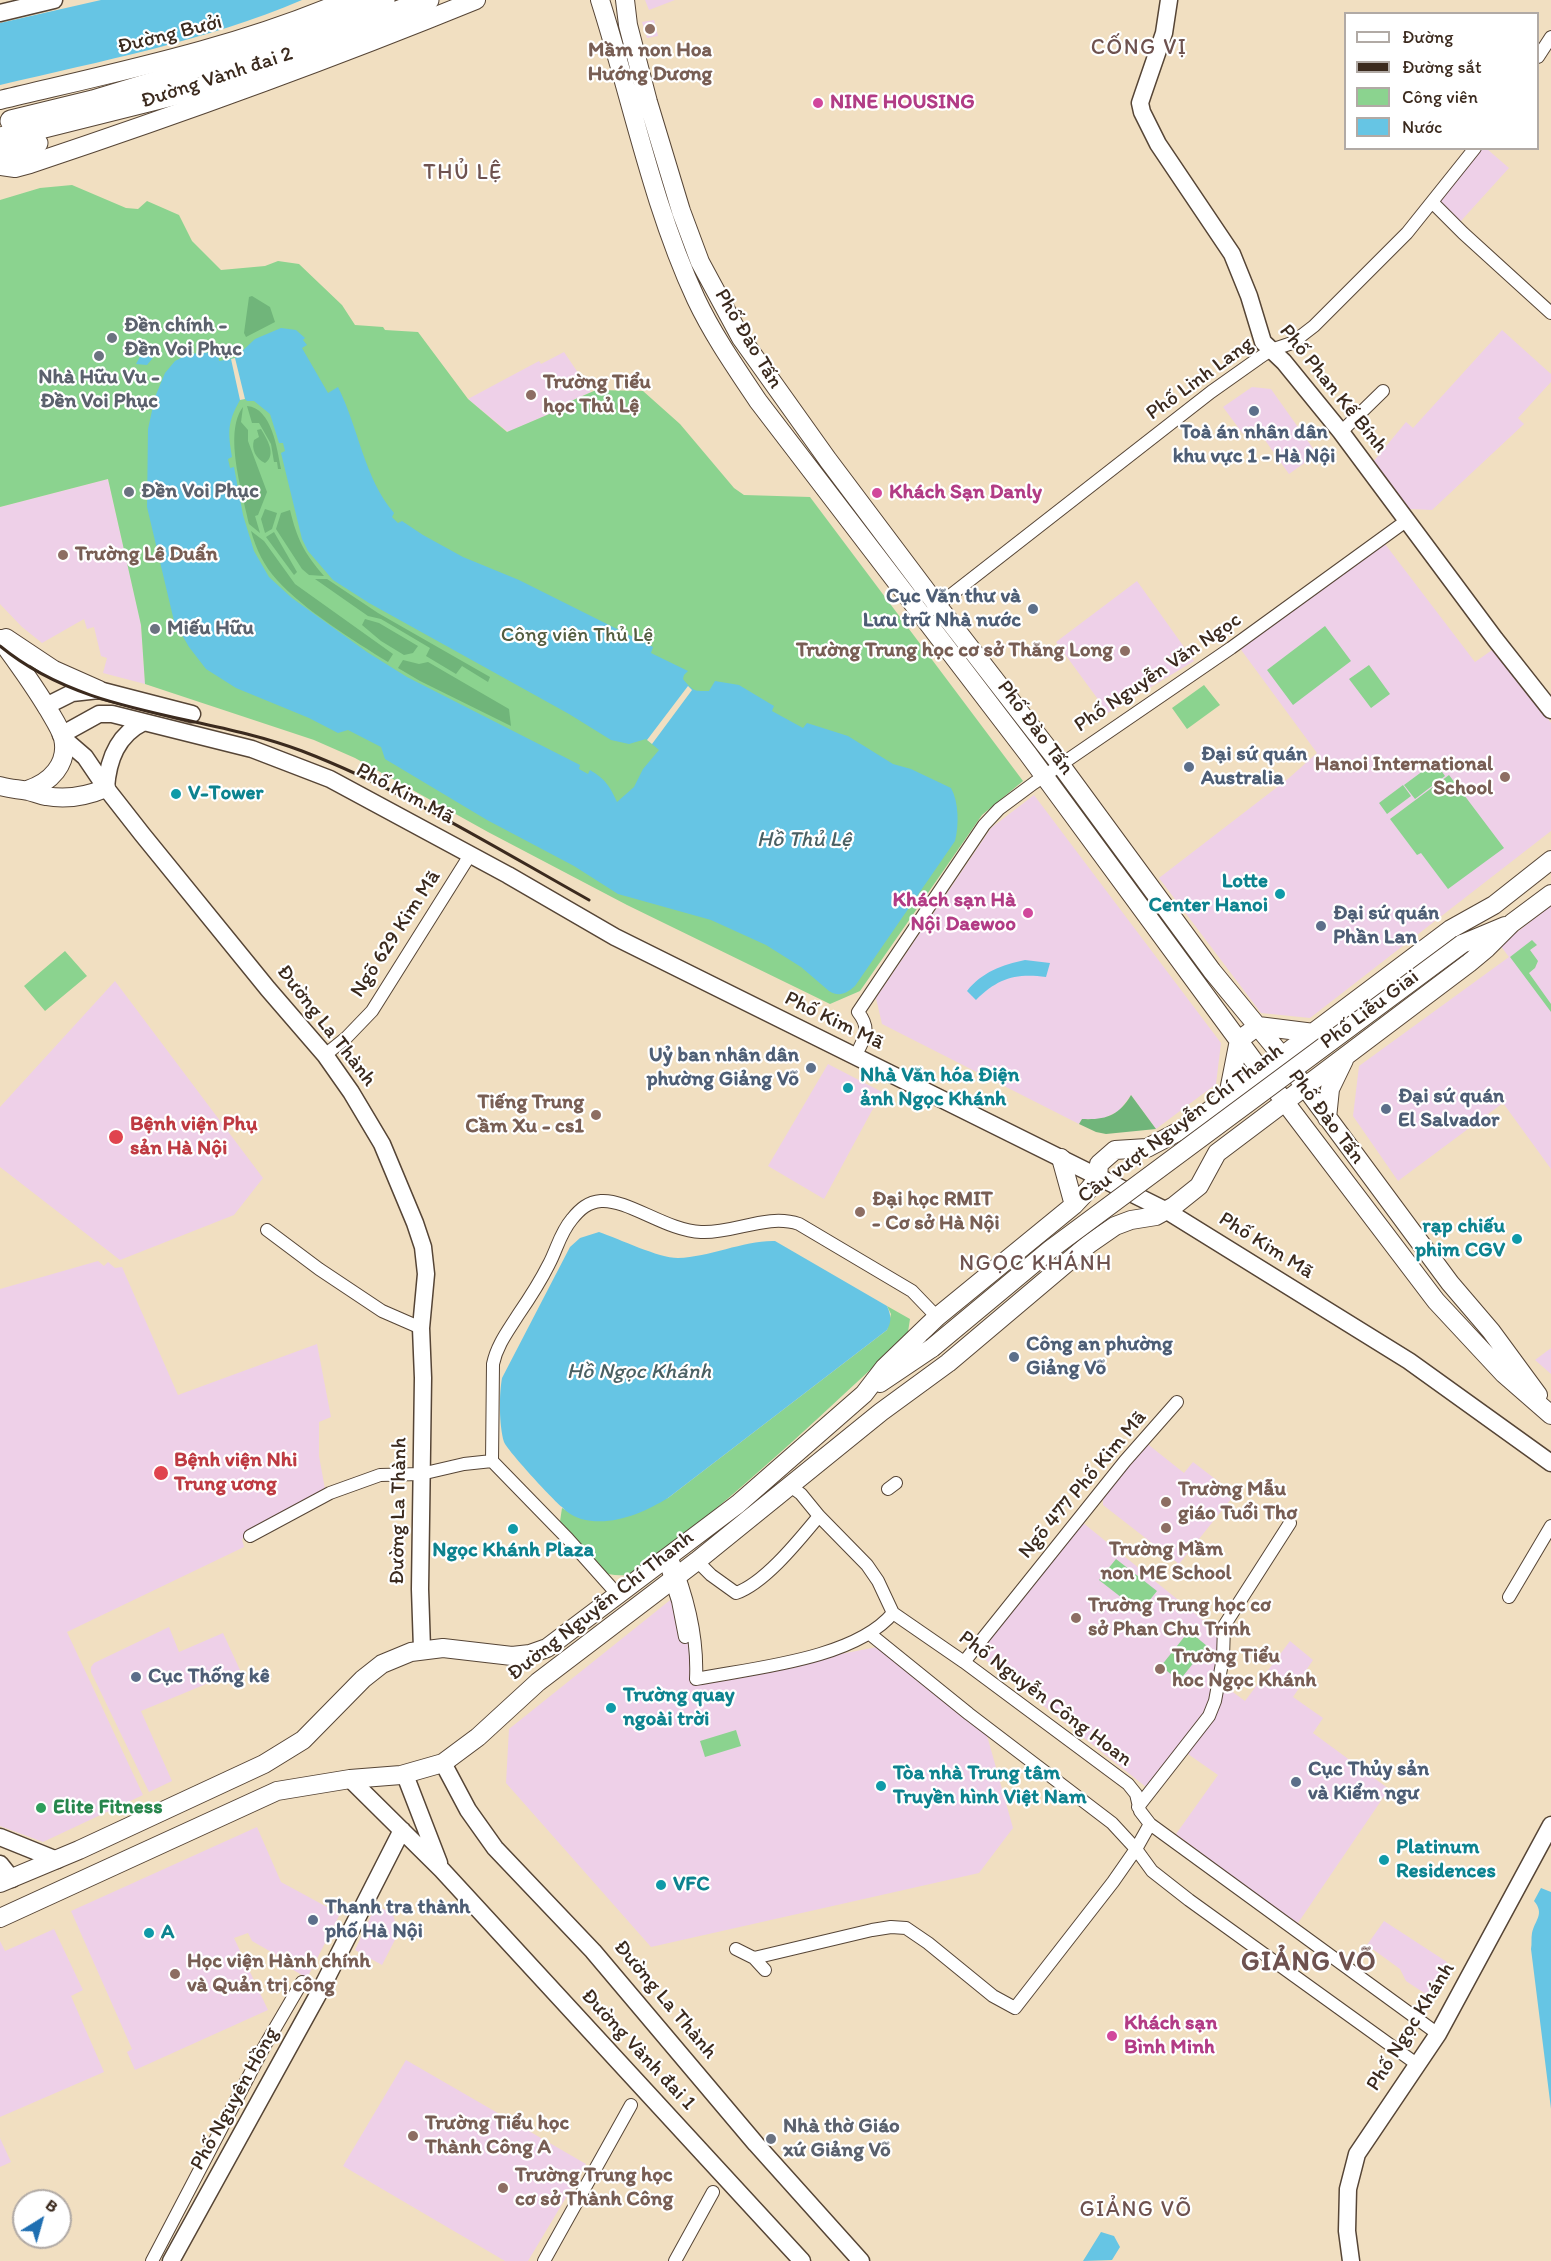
<!DOCTYPE html>
<html>
<head>
<meta charset="utf-8">
<style>
	body { margin:0 }
	#map { position:relative; width:1551px; height:2261px; overflow:hidden; background:#f1dfc1; font-family:Itim,sans-serif }
	canvas { display:block }
	.legend { position:absolute; left:1344px; top:12px; width:195px; height:138px; box-sizing:border-box; background:#fff; border:2px solid #b1aaa5; margin:0; padding:8px 10px; list-style:none; font-size:18px; color:#3b2a1e }
	.legend li { display:flex; align-items:center; gap:12px; height:30px }
	.legend b { width:30px; border:2px solid #b1aaa5 }
	.north { position:absolute; left:12px; top:2189px; width:60px; height:60px; box-sizing:border-box; background:#fff; border:2px solid #b1aaa5; border-radius:50%; rotate:37deg; font-size:16px; font-weight:700; line-height:24px; text-align:center; color:#3b2a1e }
	.north::after { content:''; display:block; margin:auto; width:21px; height:27px; background:#1f6fb2; clip-path:polygon(50% 0,100% 100%,50% 72%,0 100%) }
</style>
</head>
<body>
<div id="map">
<canvas width="1551" height="2261"></canvas>
<ul class="legend">
<li><b style="height:8px;background:#fff"></b>Đường</li>
<li><b style="height:8px;background:#3b2a1e"></b>Đường sắt</li>
<li><b style="height:16px;background:#8bd38f"></b>Công viên</li>
<li><b style="height:16px;background:#66c5e4"></b>Nước</li>
</ul>
<div class="north">B</div>
</div>
<script>
const ctx = document.querySelector('canvas').getContext('2d');
ctx.lineJoin = 'round';
function paint(path, color) { ctx.fillStyle = color; ctx.fill(path, 'evenodd'); }
function trace(path, color, width, dash) { ctx.strokeStyle = color; ctx.lineWidth = width; ctx.lineCap = dash ? 'butt' : 'round'; ctx.setLineDash(dash || []); ctx.stroke(path); }
function write(font, color, halo, rows, align = 'center') {
  ctx.font = font + ' Itim,sans-serif'; ctx.lineWidth = 4.5; ctx.setLineDash([]); ctx.textBaseline = 'middle'; ctx.strokeStyle = halo; ctx.fillStyle = color; for (const [text, x, y, turn = 0] of rows) {
    ctx.save(); ctx.translate(x, y); ctx.rotate((+turn || 0) * Math.PI / 180); ctx.textAlign = isNaN(turn) ? turn : align; if (halo) ctx.strokeText(text, 0, 0); ctx.fillText(text, 0, 0); ctx.restore();
  }
}
paint(new Path2D(`
	M645 0H675L649 10Z
	M654 20 658 36 647 38 642 22Z
	M1479 149H1487L1509 168 1460 222 1436 200Z
	M1502 330 1551 374V382L1518 418 1524 424 1432 510 1410 509 1373 462 1406 422 1413 428Z
	M564 352 591 392 571 401 561 409 508 432 468 399 539 361 541 364Z
	M1252 387 1271 389 1317 454 1289 474 1255 426 1243 434 1223 407Z
	M108 479 141 624 145 684 103 673 107 658 101 656 94 627 87 629 84 619 42 643 22 627 0 604V507Z
	M1385 544 1475 662 1495 648 1551 723V831L1310 1018 1261 1013 1159 878 1289 778 1317 753 1239 647Z
	M1137 581 1194 661 1108 713 1056 642Z
	M1034 795 1221 1043 1216 1084 1156 1129 1131 1095 1119 1111 1100 1120 1082 1119 1079 1124 882 1024 876 998 991 828Z
	M1551 906V1169L1503 1103 1398 1181 1353 1116 1359 1066 1509 957 1500 945Z
	M115 981 263 1178 234 1215 120 1260 0 1167V1107Z
	M828 1064 882 1092 824 1199 768 1166Z
	M98 1261 104 1266 108 1262 115 1268 122 1267 178 1395 317 1344 331 1417 319 1422V1456L325 1489 242 1539 244 1547 67 1632 143 1795 43 1842 0 1826V1289Z
	M1551 1348V1374L1535 1360Z
	M1145 1442 1184 1473 1193 1462 1235 1494 1179 1564 1103 1505V1499Z
	M1082 1522 1219 1633 1210 1705 1146 1787 983 1658 984 1646Z
	M684 1589 700 1681 877 1647 986 1732 1013 1828 979 1873 651 1947 506 1783 509 1729Z
	M169 1627 179 1652 223 1633 240 1670 141 1711 172 1781 149 1792 91 1672V1667L94 1663Z
	M1290 1641 1313 1660 1303 1675 1306 1678 1293 1697 1323 1718 1313 1733 1389 1789 1298 1923 1264 1900 1176 1834 1218 1775 1188 1754 1211 1722 1222 1684 1245 1701Z
	M257 1827 281 1882 340 1914 307 1978 278 1961 280 1957 252 1941 248 1933 234 1938 268 2010 135 2070 127 2052 132 2049 71 1911Z
	M376 1905 393 1914 398 1934 382 1965 355 1950Z
	M1384 1921 1447 1962 1442 1976 1430 1997 1406 1981 1400 1969 1367 1945Z
	M54 1929 83 1990 71 1996 104 2072 0 2117V1941L5 1951Z
	M406 2060 586 2164 528 2261H505L343 2166Z
	M0 2138 11 2162 0 2167Z`), '#eed0e8');
paint(new Path2D(`
	M72 185 126 208 138 209 147 201 179 215 192 241 221 270 265 266 278 261 299 264 342 305 355 325 383 327 385 330 418 332 468 399 507 432 561 409 571 401 596 390 643 391 680 424 734 488 744 495 810 497 1023 781 982 815 860 991 830 1004 627 905 488 832 355 758 314 740 145 684 141 625 108 479 0 507V200L40 188Z
	M1325 626 1351 661 1293 705 1267 670Z
	M1369 665 1390 694 1371 708 1349 679Z
	M1204 685 1220 705 1187 729 1172 708Z
	M1435 762 1445 776 1415 799 1404 785Z
	M1449 775 1504 848 1448 889 1421 853 1417 855 1390 819Z
	M1403 785 1411 796 1387 814 1379 803Z
	M1532 940 1537 945 1530 950 1538 961 1535 968 1529 973 1551 1004V1012L1510 957Z
	M65 951 87 976 45 1011 24 986Z
	M887 1306 910 1319 908 1332 899 1343C827 1410 755 1478 678 1540 664 1551 645 1573 626 1575 593 1578 579 1556 558 1535L562 1508 580 1518 668 1498 887 1330 891 1314Z
	M1116 1559 1157 1591 1140 1612 1099 1580Z
	M1189 1631 1207 1646 1179 1681 1161 1666Z
	M736 1730 741 1746 705 1757 700 1741Z`), '#8bd38f');
paint(new Path2D(`
	M252 296 270 307 275 322 246 337 244 333 249 297Z
	M247 406C272 408 277 449 281 469H278L277 462H274L271 444 259 423H252Z
	M243 407 241 422 248 430V441L267 492 258 515 255 516 260 533 249 524C243 494 223 433 243 407Z
	M261 429C267 439 277 455 265 463 256 459 251 449 254 440L259 437 257 430Z
	M265 509 277 513 272 529 265 533 261 519Z
	M290 510C297 539 304 553 324 576L309 575 302 569 276 529 281 513Z
	M251 531 264 541 295 584 393 654 388 662C354 641 303 609 277 580 264 566 256 549 251 531Z
	M274 532 297 572 294 575 266 537Z
	M315 579H327L378 613 490 677 488 682 462 666 456 674 426 656 430 648 381 619 368 616Z
	M365 619 379 623 418 646 413 653 404 655 381 641 362 625Z
	M403 660 419 664 428 662 509 709 511 726 420 681 398 668Z
	M1131 1095 1156 1129 1106 1134 1096 1132 1079 1124 1082 1119C1105 1120 1119 1116 1131 1095Z`), '#70b57a');
paint(new Path2D(`
	M101 0H302C206 41 101 61 0 85V23Z
	M281 328 296 330 305 338 303 340 307 345 302 348 328 393 338 387C359 429 364 478 394 513L392 517 398 523 402 521 423 535 463 557 519 580 653 647 651 653 688 671 684 675 683 679C694 692 694 691 709 691L715 681 739 685 774 706 772 711 803 728 807 723 848 736 893 764 911 769 951 788C959 802 959 826 955 841L855 986C846 994 839 997 829 991L801 967 766 945 711 920 618 894 574 866 487 820 385 759 381 747 348 730 338 733 309 718 236 688 206 669 189 647 174 621 147 507 148 429 155 397 165 373 175 361 188 354 215 352 218 353 219 361 235 358 255 339ZM245 399 247 401H254L270 414 279 443H283L285 451 281 453 302 539 308 551 333 580 369 603 569 714 611 740 629 744 646 739 659 750 643 769 634 787 617 802C610 786 605 779 590 770L588 774 579 769 580 765 407 677 367 652 292 598 269 577 254 551 243 515 234 467 230 468 228 459 232 457C228 432 227 423 240 400Z
	M147 343 153 352 152 359 147 365 136 364Z
	M1025 960 1050 963 1046 977C1016 973 998 978 976 1000L967 991C982 972 1002 965 1025 960Z
	M599 1232C620 1239 658 1258 678 1258 710 1257 745 1240 775 1241L887 1306C891 1315 892 1321 887 1330L668 1498C643 1513 612 1527 581 1519 575 1517 566 1512 562 1507 553 1500 507 1450 504 1442 499 1425 499 1395 502 1378L570 1247 580 1238Z
	M1541 1888 1551 1892V2109L1531 1949C1532 1944 1531 1938 1532 1933 1535 1920 1545 1914 1534 1901Z
	M1101 2232 1114 2236 1120 2247 1112 2260 1083 2261Z`), '#66c5e4');
paint(new Path2D(`
	M235 358 245 399 240 400 231 359Z
	M688 686 692 690 652 744 647 740Z`), '#f1dfc1');
const street = new Path2D(`
	M1538 57 1551 37
	M1432 202 1463 233 1551 313
	M1341 432 1383 391
	M933 609 1211 392 1259 358 1271 350 1292 343 1314 326 1407 233 1475 148
	M325 1055 346 1038 372 1011 470 855
	M855 1057C864 1038 872 1030 858 1012L984 825 999 809 1034 783 1231 648 1406 521
	M267 1230 319 1269 382 1311 421 1328
	M789 1485 801 1494 819 1516 867 1565 878 1581 893 1613 964 1662 1128 1784 1136 1794 1140 1811 1150 1824 1438 2034
	M888 1489 896 1483
	M250 1536 330 1493 380 1475 421 1474 464 1464 492 1461
	M671 1556C687 1594 698 1637 696 1679
	M665 1561 678 1601 685 1637
	M697 1561 711 1575 736 1593C765 1583 799 1540 819 1516
	M618 1595 568 1539 492 1461 493 1364C497 1345 508 1331 518 1315 529 1299 540 1282 549 1264 557 1249 560 1233 572 1219 580 1209 588 1202 601 1201 628 1199 667 1231 701 1232 733 1234 767 1213 799 1224L912 1291 937 1317
	M1509 1597 1551 1526
	M870 1634 969 1714 1112 1823 1136 1849 1150 1824
	M964 1662 1125 1461 1177 1402
	M696 1679C753 1668 855 1659 893 1613
	M1138 1807 1209 1716 1215 1701 1223 1658 1224 1626 1290 1523
	M736 1949 754 1958 872 1930 891 1927 906 1928 928 1943 993 1996 1015 2008 1113 1882 1136 1849 1152 1871 1189 1900 1418 2065
	M754 1958 765 1970
	M152 2261 264 2047 302 1982
	M544 2261 631 2105
	M675 2261 713 2192`);
const secondary = new Path2D(`
	M1169 0 1164 33 1143 94 1140 103 1142 112 1158 144 1232 254 1249 296 1263 342 1284 362 1341 432 1495 639 1551 710
	M0 13 54 0
	M46 706 72 693 99 690 192 714
	M61 735 99 714H112L252 749 330 779 508 875 615 937 1167 1211 1409 1361 1551 1463
	M63 738 85 757 106 788 142 834 268 989 325 1055 351 1092 382 1144 415 1223 423 1247 426 1274 421 1328 423 1378 420 1589 422 1649
	M106 788C108 760 117 735 144 722
	M443 1763 468 1810 495 1848 593 1951 756 2144 861 2261
	M405 1775 439 1863
	M350 1779 442 1870 802 2261
	M0 1837 57 1860
	M0 1864 12 1879
	M171 2261 320 1991 402 1830
	M1351 2261 1347 2231 1348 2189 1357 2154 1438 2034 1551 1825`);
const primary = new Path2D(`
	M600 0C632 100 652 204 696 299 713 335 736 368 758 401L1028 754 1253 1060 1436 1301 1504 1374 1551 1415
	M625 0 628 25 648 102 681 211 700 262 741 338 828 460 937 605 1060 764 1212 971 1282 1056 1450 1283 1491 1331 1538 1395
	M0 100C117 72 236 48 347 0
	M0 166 15 168 30 164C180 114 329 60 476 0
	M6 638 54 670 99 690
	M0 639C17 662 33 684 48 709 53 718 60 728 63 738 69 764 50 783 27 790
	M0 786C10 789 18 789 28 791 34 792 39 795 46 796 66 800 87 796 106 788
	M1462 944 1505 926
	M1228 1096 1239 1040 1258 1026 1314 1033
	M1327 1118 1330 1089 1344 1060
	M1061 1158 1074 1205
	M880 1383 932 1348
	M0 1883 79 1850 264 1764 303 1740 363 1679 382 1664 411 1652 443 1648 512 1656 530 1654 547 1648 738 1504 864 1394 884 1368 937 1317 1074 1205 1090 1188 1098 1177 1099 1164 1115 1150 1147 1148 1189 1126 1451 929 1494 905 1551 860
	M0 1918 277 1791 350 1779 401 1775 443 1763 478 1737 538 1682 697 1561 881 1412 948 1363 1089 1244 1115 1226 1131 1220 1156 1216 1174 1206 1199 1186 1217 1153 1469 963 1487 948 1512 923 1551 894`);
const highway = new Path2D(`
	M11 121 93 101 159 81 196 67 299 33 384 0
	M0 138 200 88 428 0
	M0 154 37 143`);
trace(street, '#564536', 14);
trace(secondary, '#564536', 19);
trace(primary, '#564536', 20);
trace(highway, '#564536', 23);
trace(street, '#fff', 12);
trace(secondary, '#fff', 16);
trace(primary, '#fff', 18);
trace(highway, '#fff', 21);
trace(new Path2D(`
	M0 646C86 717 202 713 302 751 401 789 496 848 589 900`), '#3b2a1e', 3);
const primaryBridge = new Path2D(`
	M932 1348 1051 1249 1462 944`);
trace(primaryBridge, '#564536', 20, []);
trace(primaryBridge, '#fff', 18);
for (const [x, y, r, color] of [
	[650,29,6,"#8d6e63"],
	[818,103,6,"#d1479c"],
	[112,338,6,"#6b7280"],
	[99,356,6,"#6b7280"],
	[531,395,6,"#8d6e63"],
	[1254,411,6,"#5c6f8a"],
	[129,492,6,"#6b7280"],
	[877,493,6,"#d1479c"],
	[63,555,6,"#8d6e63"],
	[1033,609,6,"#5c6f8a"],
	[155,629,6,"#6b7280"],
	[1125,651,6,"#8d6e63"],
	[1189,767,6,"#5c6f8a"],
	[1505,777,6,"#8d6e63"],
	[176,794,6,"#0f9aa8"],
	[1280,894,6,"#0f9aa8"],
	[1028,913,6,"#d1479c"],
	[1321,926,6,"#5c6f8a"],
	[811,1068,6,"#5c6f8a"],
	[848,1088,6,"#0f9aa8"],
	[1386,1109,6,"#5c6f8a"],
	[596,1115,6,"#8d6e63"],
	[116,1137,8,"#e0444e"],
	[860,1212,6,"#8d6e63"],
	[1517,1239,6,"#0f9aa8"],
	[1014,1357,6,"#5c6f8a"],
	[161,1473,8,"#e0444e"],
	[1166,1502,6,"#8d6e63"],
	[1166,1528,6,"#8d6e63"],
	[513,1529,6,"#0f9aa8"],
	[1076,1618,6,"#8d6e63"],
	[1160,1669,6,"#8d6e63"],
	[136,1677,6,"#5c6f8a"],
	[611,1708,6,"#0f9aa8"],
	[1296,1782,6,"#5c6f8a"],
	[881,1786,6,"#0f9aa8"],
	[41,1808,6,"#2e9e5b"],
	[1384,1860,6,"#0f9aa8"],
	[661,1885,6,"#0f9aa8"],
	[313,1920,6,"#5c6f8a"],
	[149,1933,6,"#0f9aa8"],
	[175,1974,6,"#8d6e63"],
	[1112,2036,6,"#d1479c"],
	[413,2136,6,"#8d6e63"],
	[771,2139,6,"#6b7280"],
	[503,2188,6,"#8d6e63"]
]) { const dot = new Path2D(); dot.arc(x, y, r, 0, 2 * Math.PI); ctx.fillStyle = color; ctx.fill(dot); trace(dot, '#fff', 2); }
write('21px', '#3b2a1e', '#fff', [
	["Đường Bưởi",170,35,-14],
	["Đường Vành đai 2",217,78,-18],
	["Phố Đào Tấn",748,339,59],
	["Phố Linh Lang",1200,379,-36],
	["Phố Phan Kế Bính",1333,389,51],
	["Phố Nguyễn Văn Ngọc",1158,673,-34],
	["Phố Đào Tấn",1035,728,53],
	["Phố Kim Mã",405,794,28],
	["Ngõ 629 Kim Mã",396,934,-57],
	["Phố Liễu Giai",1370,1010,-37],
	["Phố Kim Mã",834,1021,26],
	["Đường La Thành",326,1026,52],
	["Phố Đào Tấn",1326,1117,53],
	["Cầu vượt Nguyễn Chí Thanh",1181,1124,-37],
	["Phố Kim Mã",1266,1246,32],
	["Ngõ 477 Phố Kim Mã",1083,1485,-50],
	["Đường La Thành",399,1511,-89],
	["Đường Nguyễn Chí Thanh",601,1606,-38],
	["Phố Nguyễn Công Hoan",1045,1699,37],
	["Đường La Thành",665,2000,50],
	["Phố Ngọc Khánh",1411,2027,-58],
	["Đường Vành đai 1",638,2050,47],
	["Phố Nguyên Hồng",235,2099,-61]
]);
write('bold 21px', '#785e54', '#fff', [
	["Mầm non Hoa",650,51,"center"],
	["Hướng Dương",650,75,"center"],
	["Trường Tiểu",543,383],
	["học Thủ Lệ",543,407],
	["Trường Lê Duẩn",75,555],
	["Trường Trung học cơ sở Thăng Long",1113,651,"right"],
	["Hanoi International",1493,765,"right"],
	["School",1493,789,"right"],
	["Tiếng Trung",584,1103,"right"],
	["Cầm Xu - cs1",584,1127,"right"],
	["Đại học RMIT",872,1200],
	["- Cơ sở Hà Nội",872,1224],
	["Trường Mẫu",1178,1490],
	["giáo Tuổi Thơ",1178,1514],
	["Trường Mầm",1166,1550,"center"],
	["non ME School",1166,1574,"center"],
	["Trường Trung học cơ",1088,1606],
	["sở Phan Chu Trinh",1088,1630],
	["Trường Tiểu",1172,1657],
	["hoc Ngọc Khánh",1172,1681],
	["Học viện Hành chính",187,1962],
	["và Quản trị công",187,1986],
	["Trường Tiểu học",425,2124],
	["Thành Công A",425,2148],
	["Trường Trung học",515,2176],
	["cơ sở Thành Công",515,2200]
], 'left');
write('bold 21px', '#b23c85', '#fff', [
	["NINE HOUSING",830,103],
	["Khách Sạn Danly",889,493],
	["Khách sạn Hà",1016,901,"right"],
	["Nội Daewoo",1016,925,"right"],
	["Khách sạn",1124,2024],
	["Bình Minh",1124,2048]
], 'left');
write('bold 21px', '#5b616d', '#fff', [
	["Đền chính -",124,326],
	["Đền Voi Phục",124,350],
	["Nhà Hữu Vu -",99,378,"center"],
	["Đền Voi Phục",99,402,"center"],
	["Đền Voi Phục",141,492],
	["Miếu Hữu",167,629],
	["Nhà thờ Giáo",783,2127],
	["xứ Giảng Võ",783,2151]
], 'left');
write('bold 21px', '#4e5e75', '#fff', [
	["Toà án nhân dân",1254,433,"center"],
	["khu vực 1 - Hà Nội",1254,457,"center"],
	["Cục Văn thư và",1021,597,"right"],
	["Lưu trữ Nhà nước",1021,621,"right"],
	["Đại sứ quán",1201,755],
	["Australia",1201,779],
	["Đại sứ quán",1333,914],
	["Phần Lan",1333,938],
	["Uỷ ban nhân dân",799,1056,"right"],
	["phường Giảng Võ",799,1080,"right"],
	["Đại sứ quán",1398,1097],
	["El Salvador",1398,1121],
	["Công an phường",1026,1345],
	["Giảng Võ",1026,1369],
	["Cục Thống kê",148,1677],
	["Cục Thủy sản",1308,1770],
	["và Kiểm ngư",1308,1794],
	["Thanh tra thành",325,1908],
	["phố Hà Nội",325,1932]
], 'left');
write('21px', '#535d40', '#fff', [
	["Công viên Thủ Lệ",577,636]
]);
write('bold 21px', '#0d838f', '#fff', [
	["V-Tower",188,794],
	["Lotte",1268,882,"right"],
	["Center Hanoi",1268,906,"right"],
	["Nhà Văn hóa Điện",860,1076],
	["ảnh Ngọc Khánh",860,1100],
	["rạp chiếu",1505,1227,"right"],
	["phim CGV",1505,1251,"right"],
	["Ngọc Khánh Plaza",513,1551,"center"],
	["Trường quay",623,1696],
	["ngoài trời",623,1720],
	["Tòa nhà Trung tâm",893,1774],
	["Truyền hình Việt Nam",893,1798],
	["Platinum",1396,1848],
	["Residences",1396,1872],
	["VFC",673,1885],
	["A",161,1933]
], 'left');
write('bold 21px', '#be3a42', '#fff', [
	["Bệnh viện Phụ",130,1125],
	["sản Hà Nội",130,1149],
	["Bệnh viện Nhi",174,1461],
	["Trung ương",174,1485]
], 'left');
write('bold 21px', '#27864d', '#fff', [
	["Elite Fitness",53,1808]
], 'left');
ctx.letterSpacing = '1.5px';
write('22px', '#6e524f', '#fff', [
	["CỐNG VỊ",1139,48],
	["THỦ LỆ",463,173],
	["NGỌC KHÁNH",1036,1264],
	["GIẢNG VÕ",1136,2210]
]);
ctx.letterSpacing = '0px';
write('italic 22px', '#4a6063', '#fff', [
	["Hồ Thủ Lệ",804,840],
	["Hồ Ngọc Khánh",639,1372]
]);
ctx.letterSpacing = '1.5px';
write('bold 27px', '#6e524f', '#fff', [
	["GIẢNG VÕ",1309,1963]
]);
ctx.letterSpacing = '0px';
</script>
</body>
</html>
